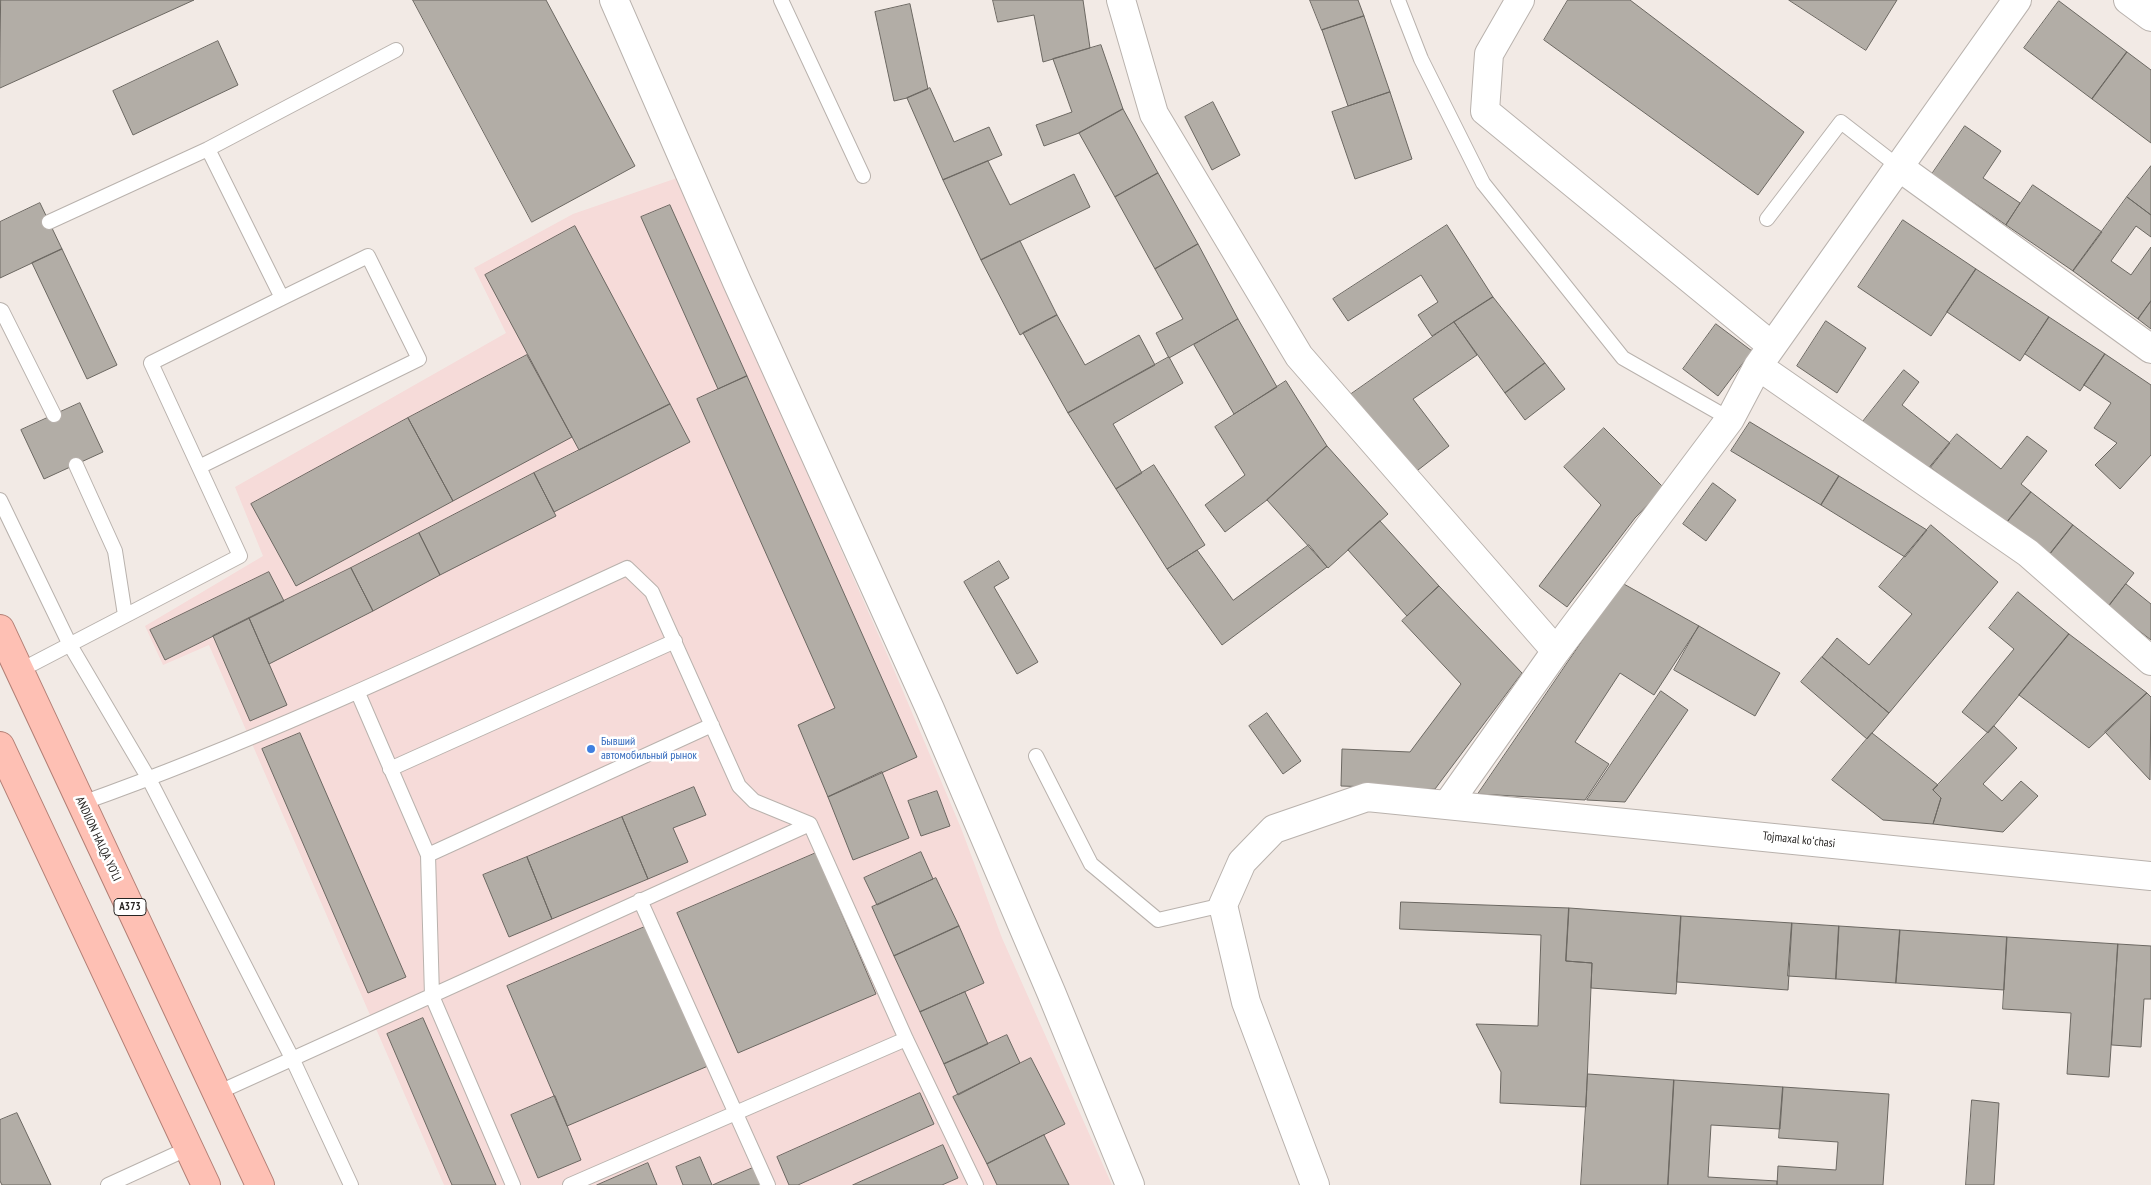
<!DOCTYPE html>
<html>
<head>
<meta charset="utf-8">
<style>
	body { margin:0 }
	canvas { display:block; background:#f2eae5 }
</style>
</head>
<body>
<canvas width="2151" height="1185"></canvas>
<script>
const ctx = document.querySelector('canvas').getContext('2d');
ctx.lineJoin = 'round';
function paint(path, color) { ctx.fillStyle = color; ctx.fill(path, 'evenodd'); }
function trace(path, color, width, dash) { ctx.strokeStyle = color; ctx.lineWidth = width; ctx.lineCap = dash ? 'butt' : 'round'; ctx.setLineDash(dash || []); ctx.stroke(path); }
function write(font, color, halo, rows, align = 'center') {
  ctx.font = font + ' "PT Sans Narrow",sans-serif'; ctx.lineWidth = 5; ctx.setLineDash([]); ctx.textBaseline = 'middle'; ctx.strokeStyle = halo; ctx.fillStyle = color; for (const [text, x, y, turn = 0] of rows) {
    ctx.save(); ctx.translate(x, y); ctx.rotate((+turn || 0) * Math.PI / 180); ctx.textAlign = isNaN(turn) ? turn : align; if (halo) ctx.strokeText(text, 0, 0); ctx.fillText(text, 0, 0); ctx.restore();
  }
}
paint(new Path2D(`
	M677 178 894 670 961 828 1002 938 1112 1185H444L209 645 163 665 145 626 263 556 235 487 506 333 474 268 573 214Z`), '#f6dbd9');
const building = new Path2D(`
	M1 0H194L0 88Z
	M413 0H546L635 166 532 222Z
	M993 0H1083L1090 48 1043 62 1034 15 998 22Z
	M1310 0H1358L1364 16 1322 30Z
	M1568 0H1630L1804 132 1758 195 1544 40Z
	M1789 0H1897L1866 50Z
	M2059 1 2127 52 2092 99 2024 48Z
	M910 4 928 89 907 98 894 101 875 12Z
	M1364 16 1390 92 1348 106 1322 30Z
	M218 41 238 85 133 135 113 91Z
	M1101 45 1123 109 1079 133 1044 146 1036 125 1072 112 1053 59Z
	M2127 52 2151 70V143L2092 99Z
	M930 88 954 142 989 127 1002 155 943 180 907 98Z
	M1390 92 1412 159 1355 179 1332 112Z
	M1213 102 1240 155 1212 170 1185 117Z
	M1123 109 1158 173 1115 197 1079 133Z
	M1965 126 2001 151 1983 178 2020 203 2006 225 1932 174Z
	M988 161 1010 205 1074 174 1090 207 981 260 943 180Z
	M2151 166V215L2127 197Z
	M1158 173 1198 244 1155 269 1115 197Z
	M2033 185 2102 232 2073 271 2006 225Z
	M2127 197 2151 215V237L2136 226 2111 261 2131 275 2151 247V301L2138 319 2073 271Z
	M40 203 62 249 0 278V222Z
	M670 205 747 376 718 389 641 217Z
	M1903 220 1976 269 1931 336 1858 287Z
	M1447 225 1493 297 1432 336 1418 315 1438 302 1421 275 1348 321 1333 299Z
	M575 226 670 404 579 450 485 275Z
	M1020 241 1057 315 1020 335 981 260Z
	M1198 244 1238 319 1169 358 1156 333 1183 319 1155 269Z
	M62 249 117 365 87 379 32 263Z
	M1976 269 2049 317 2020 361 1947 312Z
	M1493 297 1545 363 1505 393 1454 322Z
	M2151 301V329L2138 319Z
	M1057 315 1085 365 1139 335 1155 365 1068 413 1023 333Z
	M2049 317 2105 354 2080 391 2025 354Z
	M1238 319 1277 387 1234 414 1194 345Z
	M1826 321 1866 348 1837 393 1797 366Z
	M1454 322 1477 355 1413 399 1449 446 1409 477 1347 397Z
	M1716 324 1752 351 1718 396 1683 369Z
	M2105 354 2151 385V455L2120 489 2095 465 2117 443 2094 428 2111 403 2084 385Z
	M527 355 572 437 453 501 408 418Z
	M1169 357 1183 383 1113 424 1142 473 1116 489 1068 413Z
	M1545 363 1565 389 1525 420 1505 393Z
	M1904 370 1919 382 1902 405 1950 443 1925 474 1861 424Z
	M747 376 917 757 828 797 798 725 835 708 697 399Z
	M1286 381 1327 446 1267 500 1225 532 1205 505 1245 475 1215 427Z
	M80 403 103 452 44 479 21 430Z
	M670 404 690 442 554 512 534 473Z
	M408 418 453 501 296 586 251 504Z
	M1750 422 1839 476 1821 505 1731 451Z
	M1604 428 1664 488 1635 518 1567 607 1539 586 1601 505 1564 467Z
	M1957 434 2001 469 2027 436 2047 451 2021 484 2031 492 2004 526 1930 467Z
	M1327 446 1388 514 1328 568 1267 500Z
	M1154 465 1205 545 1167 569 1116 489Z
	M534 473 556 516 440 575 419 533Z
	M1839 476 1927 530 1905 557 1821 505Z
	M1713 483 1736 500 1706 541 1683 524Z
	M2031 492 2073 525 2046 559 2004 526Z
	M1380 521 1439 586 1407 616 1348 550Z
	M1931 525 1998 582 1889 713 1822 657 1837 638 1869 665 1912 614 1879 587Z
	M2073 525 2134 573 2108 607 2046 559Z
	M419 533 440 575 373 611 351 568Z
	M1309 545 1327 567 1222 645 1167 569 1197 550 1233 600Z
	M999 561 1009 578 994 587 1038 662 1017 674 964 582Z
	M351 568 373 611 269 664 249 618Z
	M269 572 284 601 165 660 150 630Z
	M1622 583 1699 626 1654 695 1620 673 1575 742 1609 764 1585 800 1478 794Z
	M2126 584 2151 604V640L2108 607Z
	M1439 586 1522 673 1435 789 1341 786 1342 749 1410 752 1461 684 1402 621Z
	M2018 592 2069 634 1988 733 1962 712 2014 649 1989 628Z
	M249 618 287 705 250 721 213 636Z
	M1699 626 1780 673 1755 716 1674 670Z
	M2069 634 2147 693 2089 748 2019 695Z
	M1822 657 1889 713 1867 739 1801 682Z
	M1661 691 1688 710 1625 802 1587 800Z
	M2147 693 2151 697 2150 780 2105 732Z
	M1267 713 1301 761 1283 774 1249 726Z
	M1994 726 2017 748 1983 784 2002 801 2021 781 2038 796 2003 832 1933 824 1941 798 1933 790Z
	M300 733 406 977 368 993 262 749Z
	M1872 733 1938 785 1933 790 1941 798 1933 824 1883 820 1832 780Z
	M882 772 909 838 853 860 828 797Z
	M694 787 706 815 673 828 688 862 648 879 622 817Z
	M937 791 950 826 921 836 908 801Z
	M622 817 648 879 552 919 527 857Z
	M921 852 933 879 877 905 864 878Z
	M816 853 876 994 738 1053 677 913Z
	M527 857 552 919 509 937 483 875Z
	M936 878 959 926 894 956 872 907Z
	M1401 902 1569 908 1566 961 1592 963 1586 1107 1500 1103 1501 1072 1476 1024 1538 1026 1541 935 1400 929Z
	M1569 908 1681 916 1676 994 1591 988 1592 963 1566 961Z
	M1681 916 1792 923 1788 990 1677 982Z
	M1792 923 1839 926 1836 979 1788 976Z
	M647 926 708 1066 567 1126 507 986Z
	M959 926 984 983 920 1012 894 956Z
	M1839 926 1900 930 1896 983 1836 979Z
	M1900 930 2007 937 2004 990 1896 983Z
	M2007 937 2118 944 2109 1077 2067 1074 2071 1013 2003 1009Z
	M2118 944 2151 946V999H2144L2141 1047 2112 1045Z
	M965 992 988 1044 944 1064 920 1012Z
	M423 1018 496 1185H452L387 1034Z
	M1007 1035 1020 1063 958 1095 944 1064Z
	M1031 1058 1065 1124 987 1164 953 1097Z
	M1588 1074 1674 1080 1668 1185H1581Z
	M1674 1080 1783 1087 1780 1129 1711 1125 1708 1177 1777 1181V1185H1668Z
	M1783 1087 1889 1094 1883 1185H1777L1778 1166 1836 1170 1838 1142 1779 1138Z
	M920 1093 934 1124 798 1185H789L777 1157Z
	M555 1096 581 1160 538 1178 511 1115Z
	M1972 1100 1999 1103 1994 1185H1966Z
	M17 1113 51 1185H2L0 1181V1120Z
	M1044 1135 1069 1185H997L987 1164Z
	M943 1145 958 1178 942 1185H853Z
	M700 1157 712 1185H683L676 1167Z
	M648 1163 657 1185H597Z
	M755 1167 763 1185H713Z`);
paint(building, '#b2ada6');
trace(building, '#6c6862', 1);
const service = new Path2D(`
	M781 0 863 176
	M1398 0 1421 59 1483 183 1623 358 1730 419
	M208 149 396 50
	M1767 219 1841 122 1899 167
	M0 310 2 311 54 415
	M76 465 115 551 125 615
	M199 467 419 359 368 256 282 298
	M0 500 70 645 149 779 292 1058 351 1185
	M19 671 240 556 151 363 282 298 208 149 49 222
	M358 693 428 855 432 996 513 1185
	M1036 756 1091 864 1158 920 1223 905
	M390 769 675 641
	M82 803C268 737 447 651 627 568L652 592 739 786 754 801 810 824 906 1039 976 1185
	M428 855 712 725
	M640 900 768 1185
	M217 1093 810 824
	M108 1185 189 1148
	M570 1185 906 1039`);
const minor = new Path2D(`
	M614 0 737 282 930 709 1051 992 1130 1185
	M1121 0 1154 114 1299 356 1556 651
	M1520 0 1489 54 1485 111 1772 346
	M2128 0 2151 17
	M1899 167 2151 349
	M1758 366 2028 553 2151 661
	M1447 805 1556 651 1730 419 1758 366 2017 0
	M1315 1185 1246 1002 1223 905 1242 862 1274 829 1367 797 2151 876`);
const trunk = new Path2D(`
	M0 629 260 1185
	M0 746 206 1185`);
trace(service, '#b9b2ad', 16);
trace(minor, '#b9b2ad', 30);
trace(trunk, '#b27f75', 30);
trace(service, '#fff', 14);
trace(minor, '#fff', 28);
trace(trunk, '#fec0b4', 28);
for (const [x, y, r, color] of [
	[591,749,5,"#3f7fe0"]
]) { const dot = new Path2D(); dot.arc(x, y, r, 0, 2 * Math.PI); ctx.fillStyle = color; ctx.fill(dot); trace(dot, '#fff', 2); }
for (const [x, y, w] of [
	[130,907,32]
]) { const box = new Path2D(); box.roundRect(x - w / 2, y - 8.5, w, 17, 4); ctx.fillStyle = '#fff'; ctx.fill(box); trace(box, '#272422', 1); }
write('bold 11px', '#272422', null, [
	["A373",130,907]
]);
write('12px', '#366cbe', '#fff', [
	["Бывший",601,742],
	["автомобильный рынок",601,756]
], 'left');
write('12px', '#272422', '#fff', [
	["ANDIJON HALQA YO‘LI",98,839,65],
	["Tojmaxal koʻchasi",1799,840,6]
]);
</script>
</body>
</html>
